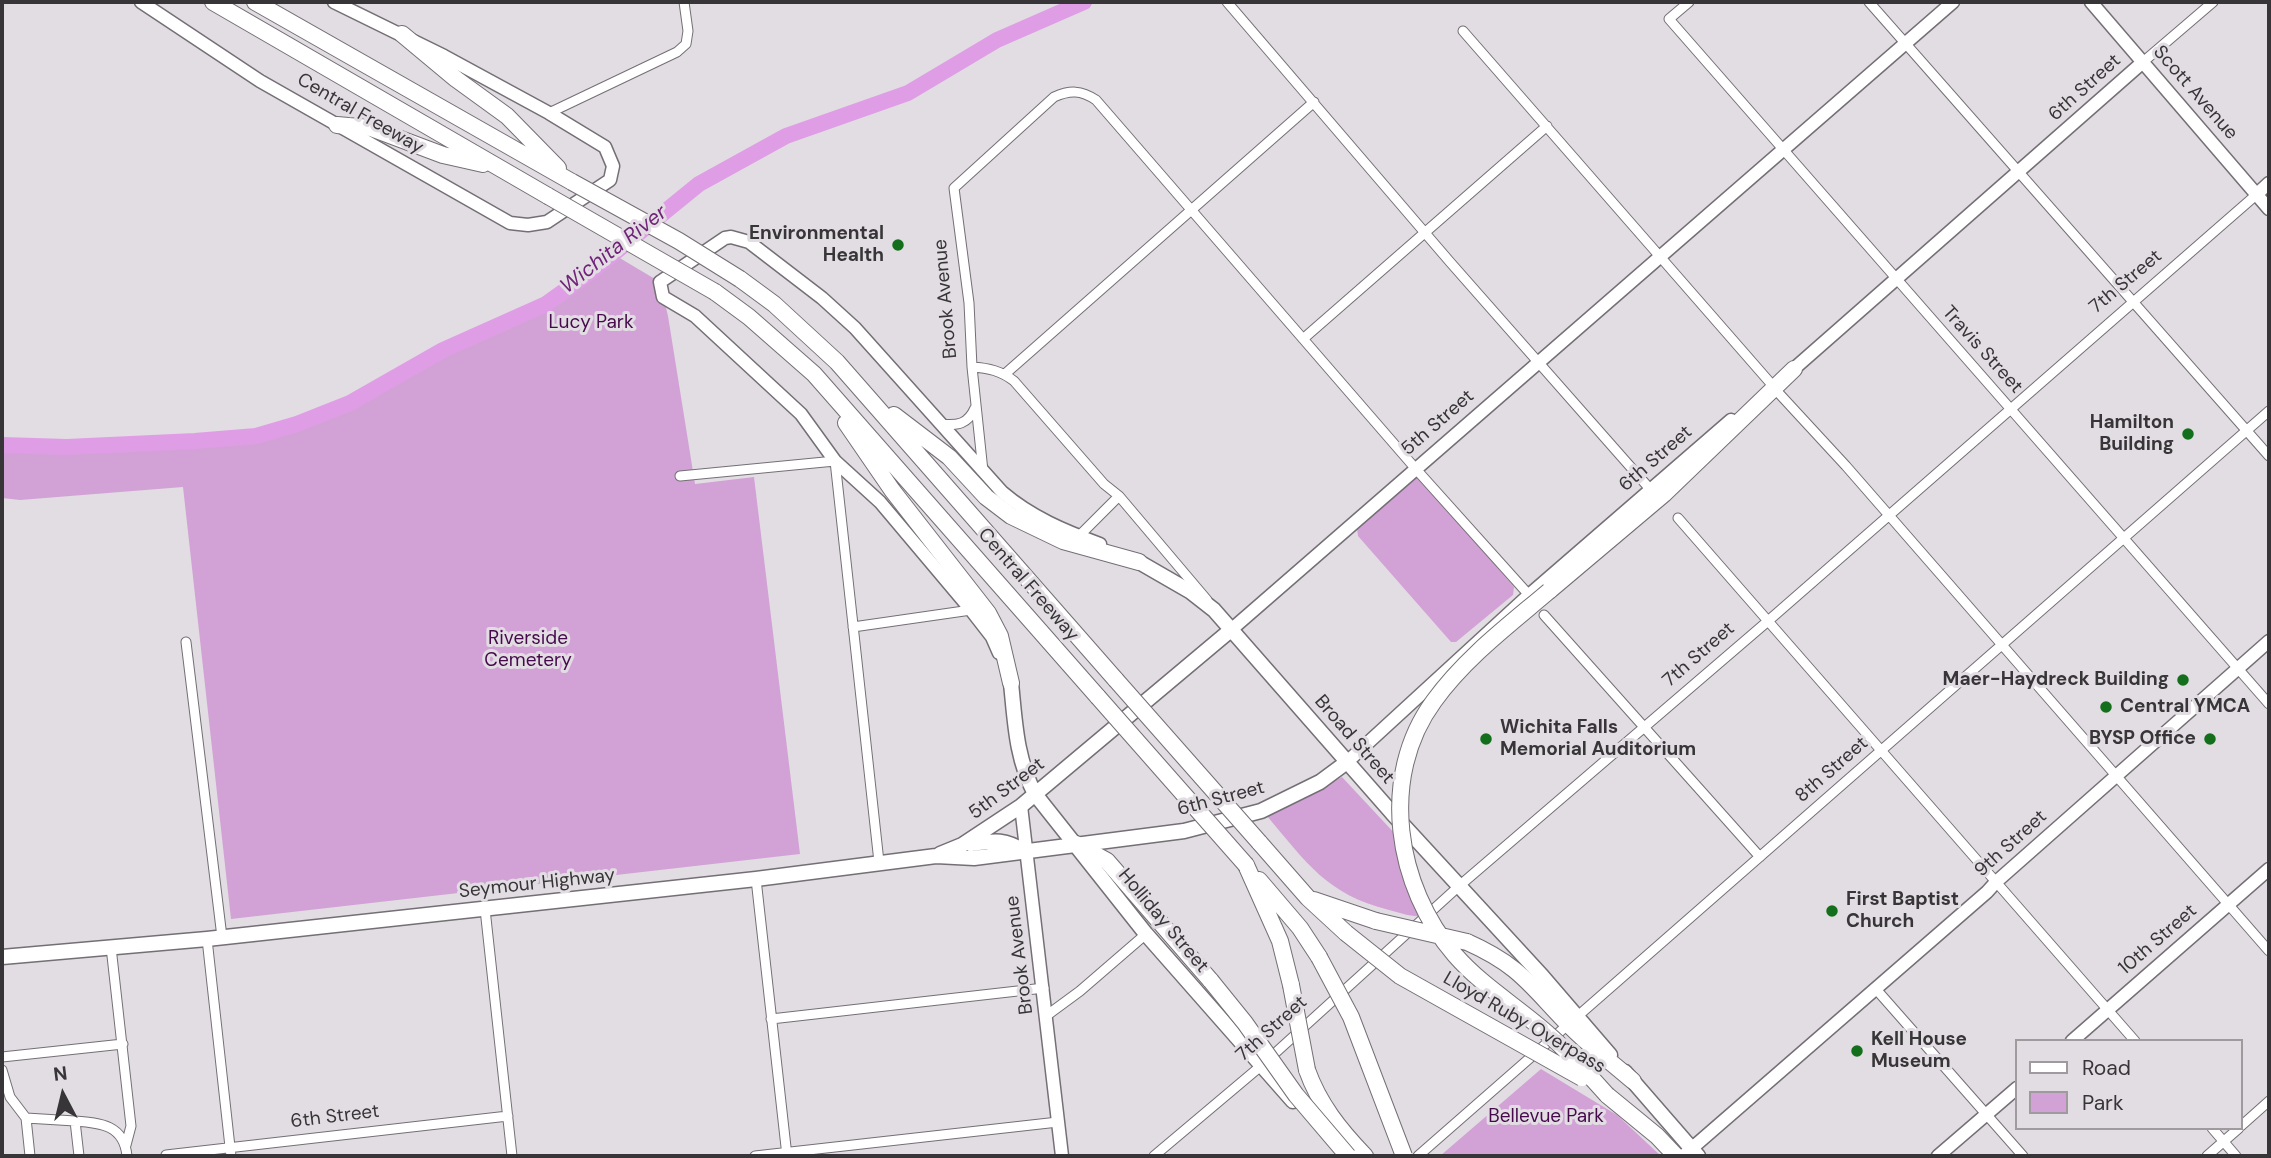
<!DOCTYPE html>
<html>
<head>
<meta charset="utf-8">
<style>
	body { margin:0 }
	#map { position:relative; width:2271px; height:1158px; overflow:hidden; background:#e2dde3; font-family:"DM Sans",sans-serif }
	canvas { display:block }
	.frame { position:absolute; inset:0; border:4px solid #373537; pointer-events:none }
	.legend { position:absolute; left:2015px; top:1039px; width:228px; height:91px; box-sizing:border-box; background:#e2dde3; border:2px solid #9e9a9e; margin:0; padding:9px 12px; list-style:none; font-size:21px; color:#373537 }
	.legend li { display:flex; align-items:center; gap:14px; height:35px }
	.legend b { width:35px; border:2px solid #9e9a9e }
	.north { position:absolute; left:28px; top:1060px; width:70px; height:70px; -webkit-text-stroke:5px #e2dde3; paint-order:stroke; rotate:353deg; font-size:19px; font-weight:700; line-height:28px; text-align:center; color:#373537 }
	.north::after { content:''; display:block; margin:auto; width:24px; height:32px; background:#373537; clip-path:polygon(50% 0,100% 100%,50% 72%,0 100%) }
</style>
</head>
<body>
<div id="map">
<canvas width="2271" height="1158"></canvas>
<div class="frame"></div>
<ul class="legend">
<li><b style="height:9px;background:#fff"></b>Road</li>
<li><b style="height:19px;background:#d2a2d6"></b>Park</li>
</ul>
<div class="north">N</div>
</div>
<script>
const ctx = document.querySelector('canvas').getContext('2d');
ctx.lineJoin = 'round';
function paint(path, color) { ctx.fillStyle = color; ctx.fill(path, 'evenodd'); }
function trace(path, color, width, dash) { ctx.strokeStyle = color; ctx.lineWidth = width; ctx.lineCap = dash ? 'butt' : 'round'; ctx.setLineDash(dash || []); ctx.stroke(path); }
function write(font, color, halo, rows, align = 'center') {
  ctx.font = font + ' "DM Sans",sans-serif'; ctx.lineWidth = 6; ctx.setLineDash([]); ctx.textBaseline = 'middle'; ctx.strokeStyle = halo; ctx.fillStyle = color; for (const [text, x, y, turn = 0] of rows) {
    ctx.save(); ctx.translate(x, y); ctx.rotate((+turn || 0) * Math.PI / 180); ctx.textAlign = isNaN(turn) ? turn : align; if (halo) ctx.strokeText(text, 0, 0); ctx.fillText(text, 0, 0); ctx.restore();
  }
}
paint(new Path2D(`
	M613 254 660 282 668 316 695 484 754 477 800 854 231 919 183 487 20 500 2 498V445L67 447 195 441 256 436 297 424 350 403 443 350 546 304Z
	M1415 478H1420L1514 587 1513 595 1456 642H1451L1358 536 1357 528Z
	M1342 777 1398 837 1422 916C1411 917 1400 913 1389 910 1326 894 1307 863 1267 816Z
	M1541 1069 1617 1115 1661 1156H1440Z`), '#d2a2d6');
trace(new Path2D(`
	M2 445 67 447 195 441 256 436 297 424 350 403 443 350 546 304 592 271 699 184 786 136 908 93 997 40 1084 2`), '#df9de5', 16);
const street = new Path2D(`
	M1227 2 1450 262 1650 489
	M1689 2 1669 19 2269 704
	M1869 2 2269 456
	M1463 31 1773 386
	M2143 62 2213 2
	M549 113 677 52 686 44 688 31 684 2
	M1303 339 1547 126
	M972 367C989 368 1001 371 1014 381L1104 484 1119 496 1207 600
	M1005 374 1314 102
	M1774 388 1846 466 2269 951
	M940 424C958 426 968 424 975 408
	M983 471 972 367 969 303 954 188 1054 97C1070 90 1081 90 1096 100L1415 468 1529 595
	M680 476 835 461 879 862
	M1678 518 2135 1041
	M1079 536 1119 496
	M1544 615 1760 857
	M853 627 971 610
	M186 642 222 937
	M756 879 787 1156
	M485 909 512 1156
	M207 939 231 1156
	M111 947 131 1126 126 1145
	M1875 988 2023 1156
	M1046 1016 1080 991 1146 934
	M771 1019 1044 988
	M2 1057 123 1044
	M2 1070 10 1097 26 1118 30 1156
	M26 1118 75 1121 79 1156
	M75 1121C101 1123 124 1125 127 1156
	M2241 1126 2269 1101
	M2212 1128 2236 1156
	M166 1155 508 1116
	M755 1156 1058 1122
	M1154 1156 1262 1065 1458 887 1768 621 2256 195
	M1418 1156 2269 411
	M2207 1156 2239 1128`);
const secondary = new Path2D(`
	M141 2 260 81 510 223 528 225 547 222 610 180 613 166 605 147 549 113 444 56 334 2
	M2091 2 2269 209
	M2256 195 2269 183
	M1788 374 2143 62
	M1232 629 1953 2
	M999 653 992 637 971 610 880 502 835 461 801 414 695 316 663 297 660 282 725 238 731 237 749 242 822 298 855 328 1002 492C1031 517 1065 531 1100 544
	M1347 762 1529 595 1731 420
	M1021 806 1062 1156
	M2072 1041 2269 869
	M1683 1156 1987 892 1996 882 2269 641
	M1938 1156 2017 1088`);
const primary = new Path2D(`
	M1139 562 1191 592 1214 610 1392 813 1542 976 1610 1055
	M1011 683C1015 721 1016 759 1035 794L1146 934 1293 1101
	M971 844C996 840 1005 839 1026 852
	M940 854 962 845 1021 806 1232 629
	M2 957 207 939 756 879 936 856 974 858 1184 831 1261 811 1320 782 1347 762
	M1625 1072 1698 1156`);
const highway = new Path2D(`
	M213 2 548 196
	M255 2 572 182
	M402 34 456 79 507 116 558 168
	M337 125 371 128 443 155 483 164
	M740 279 774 304 837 362 1116 680
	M715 292 749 317 814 374 1098 697
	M894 415 949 457 986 497 1011 516 1063 541 1139 562
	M846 423 892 490 988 613 1000 636 1011 683
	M1549 591 1664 494 1794 369
	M1259 842 1308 898 1346 933
	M1076 844 1107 861 1211 981
	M1246 865 1280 941 1291 985
	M1259 880 1300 928 1319 957
	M1314 900 1376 921
	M1467 942C1519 965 1530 985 1567 1023 1587 1044 1611 1062 1633 1081
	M1307 1070C1319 1104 1340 1130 1365 1156
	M1607 1095 1657 1136 1676 1156`);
trace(street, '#746f75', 11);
trace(secondary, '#746f75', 15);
trace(primary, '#746f75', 17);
trace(highway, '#746f75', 18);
trace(street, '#fff', 9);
trace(secondary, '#fff', 12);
trace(primary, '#fff', 14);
trace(highway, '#fff', 16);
const highwayBridge = new Path2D(`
	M572 182 679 241 740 279
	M548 196 715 292
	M1549 591C1509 625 1465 658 1434 701 1378 777 1396 887 1455 955 1482 986 1518 1007 1548 1034 1569 1052 1588 1074 1607 1095
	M1116 680 1259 842
	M1098 697 1246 865
	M1376 921 1467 942
	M1346 933 1400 976 1582 1078
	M1319 957 1351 1017 1404 1156
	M1211 981 1245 1023 1296 1095 1348 1156
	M1291 985 1307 1070`);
trace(highwayBridge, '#746f75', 18, []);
trace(highwayBridge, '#fff', 16);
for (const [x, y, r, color] of [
	[898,245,7,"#136f1b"],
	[2188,434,7,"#136f1b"],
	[2183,680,7,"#136f1b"],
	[2106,707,7,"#136f1b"],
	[1486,739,7,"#136f1b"],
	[2210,739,7,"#136f1b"],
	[1832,911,7,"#136f1b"],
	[1857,1051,7,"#136f1b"]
]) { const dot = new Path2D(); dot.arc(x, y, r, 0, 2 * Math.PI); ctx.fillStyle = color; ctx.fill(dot); trace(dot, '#e2dde3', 2.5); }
write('19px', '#373537', '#e2dde3', [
	["6th Street",2085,88,-42],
	["Scott Avenue",2195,93,49],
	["Central Freeway",360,114,30],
	["7th Street",2126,282,-40],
	["Brook Avenue",946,299,-95],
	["Travis Street",1982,350,48],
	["5th Street",1438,423,-41],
	["6th Street",1656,459,-41],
	["Central Freeway",1028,585,49],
	["7th Street",1699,655,-41],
	["Broad Street",1354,740,49],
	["8th Street",1832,770,-41],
	["5th Street",1007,789,-37],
	["6th Street",1221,799,-15],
	["9th Street",2011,844,-42],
	["Seymour Highway",537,884,-6],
	["Holliday Street",1163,921,50],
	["10th Street",2158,940,-41],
	["Brook Avenue",1020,955,-97],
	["Lloyd Ruby Overpass",1524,1023,30],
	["7th Street",1272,1029,-42],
	["6th Street",335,1117,-7]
]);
write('bold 19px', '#373537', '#e2dde3', [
	["Environmental",884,234],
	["Health",884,256],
	["Hamilton",2174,423],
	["Building",2174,445],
	["Maer-Haydreck Building",2169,680],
	["Central YMCA",2120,707,"left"],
	["Wichita Falls",1500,728,"left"],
	["Memorial Auditorium",1500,750,"left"],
	["BYSP Office",2196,739],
	["First Baptist",1846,900,"left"],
	["Church",1846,922,"left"],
	["Kell House",1871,1040,"left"],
	["Museum",1871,1062,"left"]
], 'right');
write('19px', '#460a4c', '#e2dde3', [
	["Lucy Park",591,323],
	["Riverside",528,639],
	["Cemetery",528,661],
	["Bellevue Park",1546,1117]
]);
write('italic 21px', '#702378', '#e2dde3', [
	["Wichita River",614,250,-38]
]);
</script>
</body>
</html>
